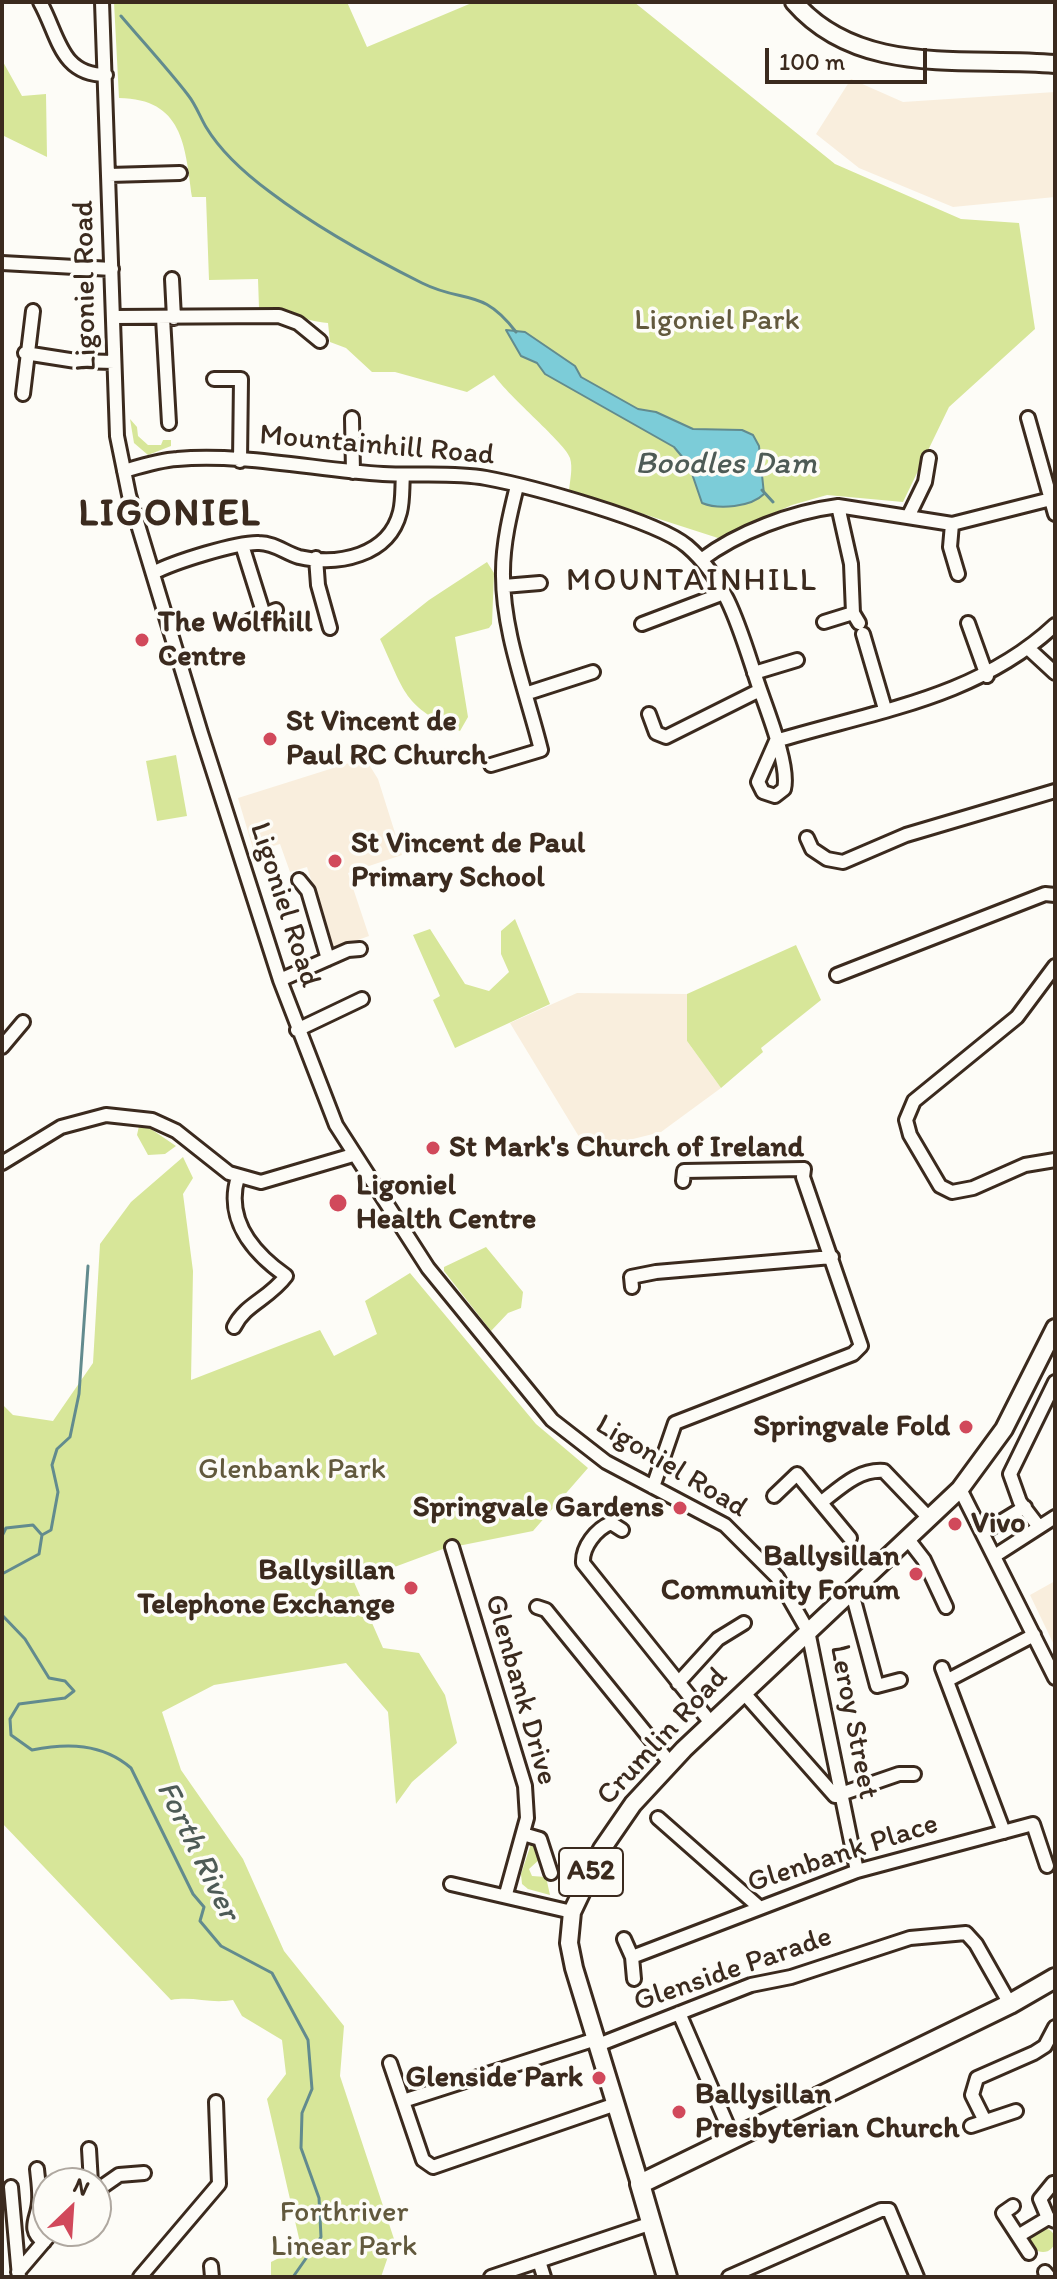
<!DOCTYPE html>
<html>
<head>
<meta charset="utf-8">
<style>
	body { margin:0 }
	#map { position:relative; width:1057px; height:2279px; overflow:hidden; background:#fdfcf7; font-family:Itim,sans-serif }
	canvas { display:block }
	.frame { position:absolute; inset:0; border:4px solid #3b2a1e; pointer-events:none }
	.north { position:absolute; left:32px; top:2167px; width:80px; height:80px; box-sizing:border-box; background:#fdfcf7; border:2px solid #afa8a0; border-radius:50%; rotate:25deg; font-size:22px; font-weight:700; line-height:32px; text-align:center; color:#3b2a1e }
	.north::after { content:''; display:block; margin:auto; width:28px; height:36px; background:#d1495b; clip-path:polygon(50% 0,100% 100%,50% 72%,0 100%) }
	.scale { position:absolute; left:765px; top:48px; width:162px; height:36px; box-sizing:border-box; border:4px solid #3b2a1e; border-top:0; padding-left:10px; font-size:24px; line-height:28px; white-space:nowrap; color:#3b2a1e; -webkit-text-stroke:6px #fdfcf7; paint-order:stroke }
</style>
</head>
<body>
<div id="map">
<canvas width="1057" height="2279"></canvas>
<div class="frame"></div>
<div class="north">N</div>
<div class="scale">100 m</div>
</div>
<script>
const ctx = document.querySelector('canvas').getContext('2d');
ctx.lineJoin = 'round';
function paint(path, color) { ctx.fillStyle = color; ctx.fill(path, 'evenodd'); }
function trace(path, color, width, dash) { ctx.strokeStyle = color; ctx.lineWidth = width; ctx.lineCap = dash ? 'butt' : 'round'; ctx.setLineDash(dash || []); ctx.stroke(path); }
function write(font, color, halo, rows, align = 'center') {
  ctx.font = font + ' Itim,sans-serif'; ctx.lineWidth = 7; ctx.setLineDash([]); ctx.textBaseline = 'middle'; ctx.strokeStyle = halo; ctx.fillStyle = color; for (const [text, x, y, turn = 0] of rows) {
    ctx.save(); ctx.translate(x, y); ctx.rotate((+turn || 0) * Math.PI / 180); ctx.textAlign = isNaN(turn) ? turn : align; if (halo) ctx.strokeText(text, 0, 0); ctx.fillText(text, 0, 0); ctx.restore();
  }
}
paint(new Path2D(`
	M851 79 903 102 1055 92V197L953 207 859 168 816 134Z
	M365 758 378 779 402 855 348 873 369 936 333 949 307 867 290 872 280 844 254 852 238 798Z
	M577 993 687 994V1041L721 1088 661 1132 597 1148 584 1145 510 1023Z
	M1055 1581V1647L1030 1595Z`), '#f9eedd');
paint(new Path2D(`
	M114 2H347L367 47 474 2H634L835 164 961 219 1019 223 1035 329 949 407 903 502 827 495 792 505 718 538 569 490C570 480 573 468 570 458 567 445 508 396 494 375L467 392 395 372H372L346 348 330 342 328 323C302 321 286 309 259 308L258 279 209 280 206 197H192C185 145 183 99 119 98Z
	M2 60 22 96 46 94 47 157 2 135Z
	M130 419 137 427 138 436 148 445H161L163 440H171V446L148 455 134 443Z
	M487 562 494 573 492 624 489 628 455 637 468 717 460 731C403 707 405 692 380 639L429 600Z
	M176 755 187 816 157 821 146 761Z
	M515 919 550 1004 455 1048 433 1000 440 996 413 935 430 929 465 984 489 991 509 972 501 954V931Z
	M796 945 821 1000 761 1048 763 1052 721 1088 687 1041V994Z
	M139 1126 148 1127 176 1146 165 1154 148 1155 137 1135Z
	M183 1157 193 1178 183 1194 193 1271 191 1380 320 1330 334 1356 377 1334 365 1301 410 1273 536 1424 588 1468 533 1531 443 1549 354 1582 383 1648 419 1653 445 1695 457 1743 412 1782 396 1804 388 1712 346 1663 214 1685 162 1712 181 1770 243 1859 284 1951 344 2026 340 2076 394 2239 381 2277H271V2262L301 2247 267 2099 286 2074 282 2040 242 2016 233 2000C209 2004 194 1996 171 2000L2 1823V1404L13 1415 53 1421 93 1363 100 1244 131 1202Z
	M486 1247 523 1292 521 1308 508 1313 491 1331 444 1271V1267Z
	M531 1844 536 1845 541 1858 529 1869 532 1876 546 1877 550 1895 528 1889 522 1884 521 1874Z
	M1031 2240a12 12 0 1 1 24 0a12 12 0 1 1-24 0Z`), '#d7e699');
const water = new Path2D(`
	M506 330 525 332 575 366 581 377 638 409 656 412 693 429 742 430 753 435 759 446 764 494C751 507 719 510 702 503L689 465 674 447 545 374 537 363 521 356Z`);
paint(water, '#7cccd8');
trace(water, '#628b8e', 2);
trace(new Path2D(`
	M121 16C143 42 167 68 188 95 196 105 200 117 206 127 221 152 247 175 270 192 316 227 370 257 422 283 464 304 482 287 516 332
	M762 490 773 502
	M42 1535 51 1530 58 1492 52 1465 57 1449 70 1437 79 1394 88 1266
	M2 1536 6 1528 33 1525 41 1534
	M2 1574 39 1554 42 1535
	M2 1615 25 1639 49 1678 65 1681 74 1691 65 1698 19 1704 10 1719 11 1735 32 1750C67 1743 102 1743 131 1768L193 1894 204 1907 200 1921 221 1946 272 1973 308 2040 312 2089 302 2113 301 2148 319 2198 321 2237 293 2277`), '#628b8e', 3);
const minor = new Path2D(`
	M40 2C59 36 60 75 106 75
	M102 2 117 436 129 495 201 733 280 980 336 1125 428 1268 552 1420 606 1462 725 1525 777 1577 808 1631 857 1871
	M109 175 180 173
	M2 263 112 269
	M172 279 174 318
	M113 317 279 316 298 323 320 341
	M163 318 169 423
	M25 353 76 361 114 362
	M214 379H241L240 461
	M23 394 33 311
	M352 418 353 472
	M1028 418 1055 514
	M124 471C141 466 160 460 177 459 242 453 318 470 383 474 417 476 453 472 486 478 529 486 656 520 687 546 729 582 741 634 758 684 766 708 790 766 784 789L775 796 763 792 758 782 776 741
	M909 515 925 482 929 458
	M952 524 1051 499
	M242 545 264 615
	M316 558 318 585 330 628
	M701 560C738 532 792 512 838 506
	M153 573C174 562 237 542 259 543 275 543 285 553 299 557 338 566 389 556 400 512 403 500 402 487 403 475
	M504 586 540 583
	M249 621 276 610
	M824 622 853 613
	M859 623 853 613 851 564 838 506 952 524 950 547 958 574
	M968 623 987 676
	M642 624 724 593
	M863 634 885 709
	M1029 649 1055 673
	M754 673 797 660
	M528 693 593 672
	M649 714 656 733 666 737 760 690
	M776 741C875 711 977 698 1055 625
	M491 765 541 750C527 693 502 631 503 572 503 543 510 514 517 486
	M807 838 812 849 827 859 843 862 906 835 1055 791
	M299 880 308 891 328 959
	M1055 966 1017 1017 914 1101 906 1120 910 1135 940 1186 952 1192 973 1188 1025 1165 1055 1160
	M837 975 1045 894 1055 895
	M280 980 348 950 360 949
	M297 1030 362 999
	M2 1047 23 1022
	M2 1163 61 1127 106 1115 152 1120 176 1131 229 1173 261 1182 353 1155
	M632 1287 631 1277 656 1272 832 1257
	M234 1327C245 1304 269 1299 286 1276 252 1252 225 1219 238 1177
	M653 1487 675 1423 853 1354 861 1346 803 1177 804 1169 684 1171 683 1181
	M960 1489 1055 1678
	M774 1496 797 1474 850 1538
	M823 1501C841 1487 859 1469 884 1471L929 1518
	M1039 1527 1020 1502 1010 1474 1055 1382
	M622 1530 611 1523C596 1529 582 1547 583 1563L711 1723
	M984 1532 1025 1507
	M907 1538 924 1560 946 1607
	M452 1547 525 1786 527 1818 506 1894
	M996 1555 1055 1517
	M851 1589 877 1686 900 1680
	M537 1607 546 1610 670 1763
	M942 1668 1004 1832
	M948 1680 1034 1635
	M678 1683 718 1639 744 1623
	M743 1692 835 1796 899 1774H914
	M658 1818 759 1907
	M523 1834 540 1839 551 1873
	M451 1884 572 1912
	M624 1939 632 1957 634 1979
	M632 1957 857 1871 1033 1824 1047 1866
	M679 2013 733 2138
	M598 2045 751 1985 791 1977 910 1938 966 1933 976 1944 1010 2004
	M390 2063 423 2160 433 2167 616 2104
	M403 2101 596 2039
	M985 2121 972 2095 977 2078 1034 2053 1045 2046 1055 2027
	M971 2126 1016 2111
	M89 2149 91 2183
	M37 2169C38 2180 40 2191 39 2202 38 2219 26 2229 44 2242
	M11 2187 19 2277
	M96 2191 119 2175 144 2173
	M1013 2206 1003 2213 1029 2253
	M1048 2218 1040 2199 1053 2183
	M1018 2236 1048 2218 1055 2221
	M539 2261 544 2277
	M211 2266 212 2277
	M18 2272 53 2231
	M1045 2272 1049 2277
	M140 2277 219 2184 216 2102
	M491 2277 652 2223
	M729 2277 881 2210H889L917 2277`);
const major = new Path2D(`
	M794 2C860 78 966 56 1055 64
	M640 2184 574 1968 569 1943 572 1912 602 1849 633 1804 684 1749 960 1489 1004 1429 1055 1328`);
const highway = new Path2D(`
	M667 2277 640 2184 1010 2004 1055 1978`);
trace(minor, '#3b2a1e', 18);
trace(major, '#3b2a1e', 22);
trace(highway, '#3b2a1e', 24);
trace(minor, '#fdfcf7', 12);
trace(major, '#fdfcf7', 16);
trace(highway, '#fdfcf7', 18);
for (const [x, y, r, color] of [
	[142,640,8,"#d1495b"],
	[270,739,8,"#d1495b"],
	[335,861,8,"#d1495b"],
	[433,1148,8,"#d1495b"],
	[338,1203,10,"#d1495b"],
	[966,1427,8,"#d1495b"],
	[680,1508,8,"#d1495b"],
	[955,1524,8,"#d1495b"],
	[916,1574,8,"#d1495b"],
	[411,1588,8,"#d1495b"],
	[599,2078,8,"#d1495b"],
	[679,2112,8,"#d1495b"]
]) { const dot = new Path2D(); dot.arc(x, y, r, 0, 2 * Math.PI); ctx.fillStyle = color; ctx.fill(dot); trace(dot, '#fdfcf7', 3); }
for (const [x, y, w] of [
	[591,1872,64]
]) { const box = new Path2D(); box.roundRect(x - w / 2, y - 24, w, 48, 6); ctx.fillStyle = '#fdfcf7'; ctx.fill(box); trace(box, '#3b2a1e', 2); }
write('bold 28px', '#3b2a1e', null, [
	["A52",591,1872]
]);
write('30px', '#3b2a1e', '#fdfcf7', [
	["Ligoniel Road",86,286,-91],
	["Mountainhill Road",377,446,5],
	["Ligoniel Road",284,905,72],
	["Ligoniel Road",671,1467,31],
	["Glenbank Drive",520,1690,74],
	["Leroy Street",853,1722,79],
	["Crumlin Road",663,1737,-47],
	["Glenbank Place",843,1854,-18],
	["Glenside Parade",733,1970,-19]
]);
write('30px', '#62593d', '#fdfcf7', [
	["Ligoniel Park",717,321],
	["Glenbank Park",292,1470],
	["Forthriver",344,2213],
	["Linear Park",344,2247]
]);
write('bold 30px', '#3b2a1e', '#fdfcf7', [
	["The Wolfhill",158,623],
	["Centre",158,657],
	["St Vincent de",286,722],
	["Paul RC Church",286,756],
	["St Vincent de Paul",351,844],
	["Primary School",351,878],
	["St Mark's Church of Ireland",449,1148],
	["Ligoniel",356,1186],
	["Health Centre",356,1220],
	["Springvale Fold",950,1427,"right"],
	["Springvale Gardens",664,1508,"right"],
	["Vivo",971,1524],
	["Ballysillan",900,1557,"right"],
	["Community Forum",900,1591,"right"],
	["Ballysillan",395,1571,"right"],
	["Telephone Exchange",395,1605,"right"],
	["Glenside Park",583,2078,"right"],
	["Ballysillan",695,2095],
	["Presbyterian Church",695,2129]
], 'left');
write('italic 32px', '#4e5b56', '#fdfcf7', [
	["Boodles Dam",726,465],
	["Forth River",197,1851,64]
]);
ctx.letterSpacing = '2px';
write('32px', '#3b2a1e', '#fdfcf7', [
	["MOUNTAINHILL",692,582]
]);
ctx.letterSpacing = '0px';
ctx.letterSpacing = '2px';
write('bold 38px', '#3b2a1e', '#fdfcf7', [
	["LIGONIEL",170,515]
]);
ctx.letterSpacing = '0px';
</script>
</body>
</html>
